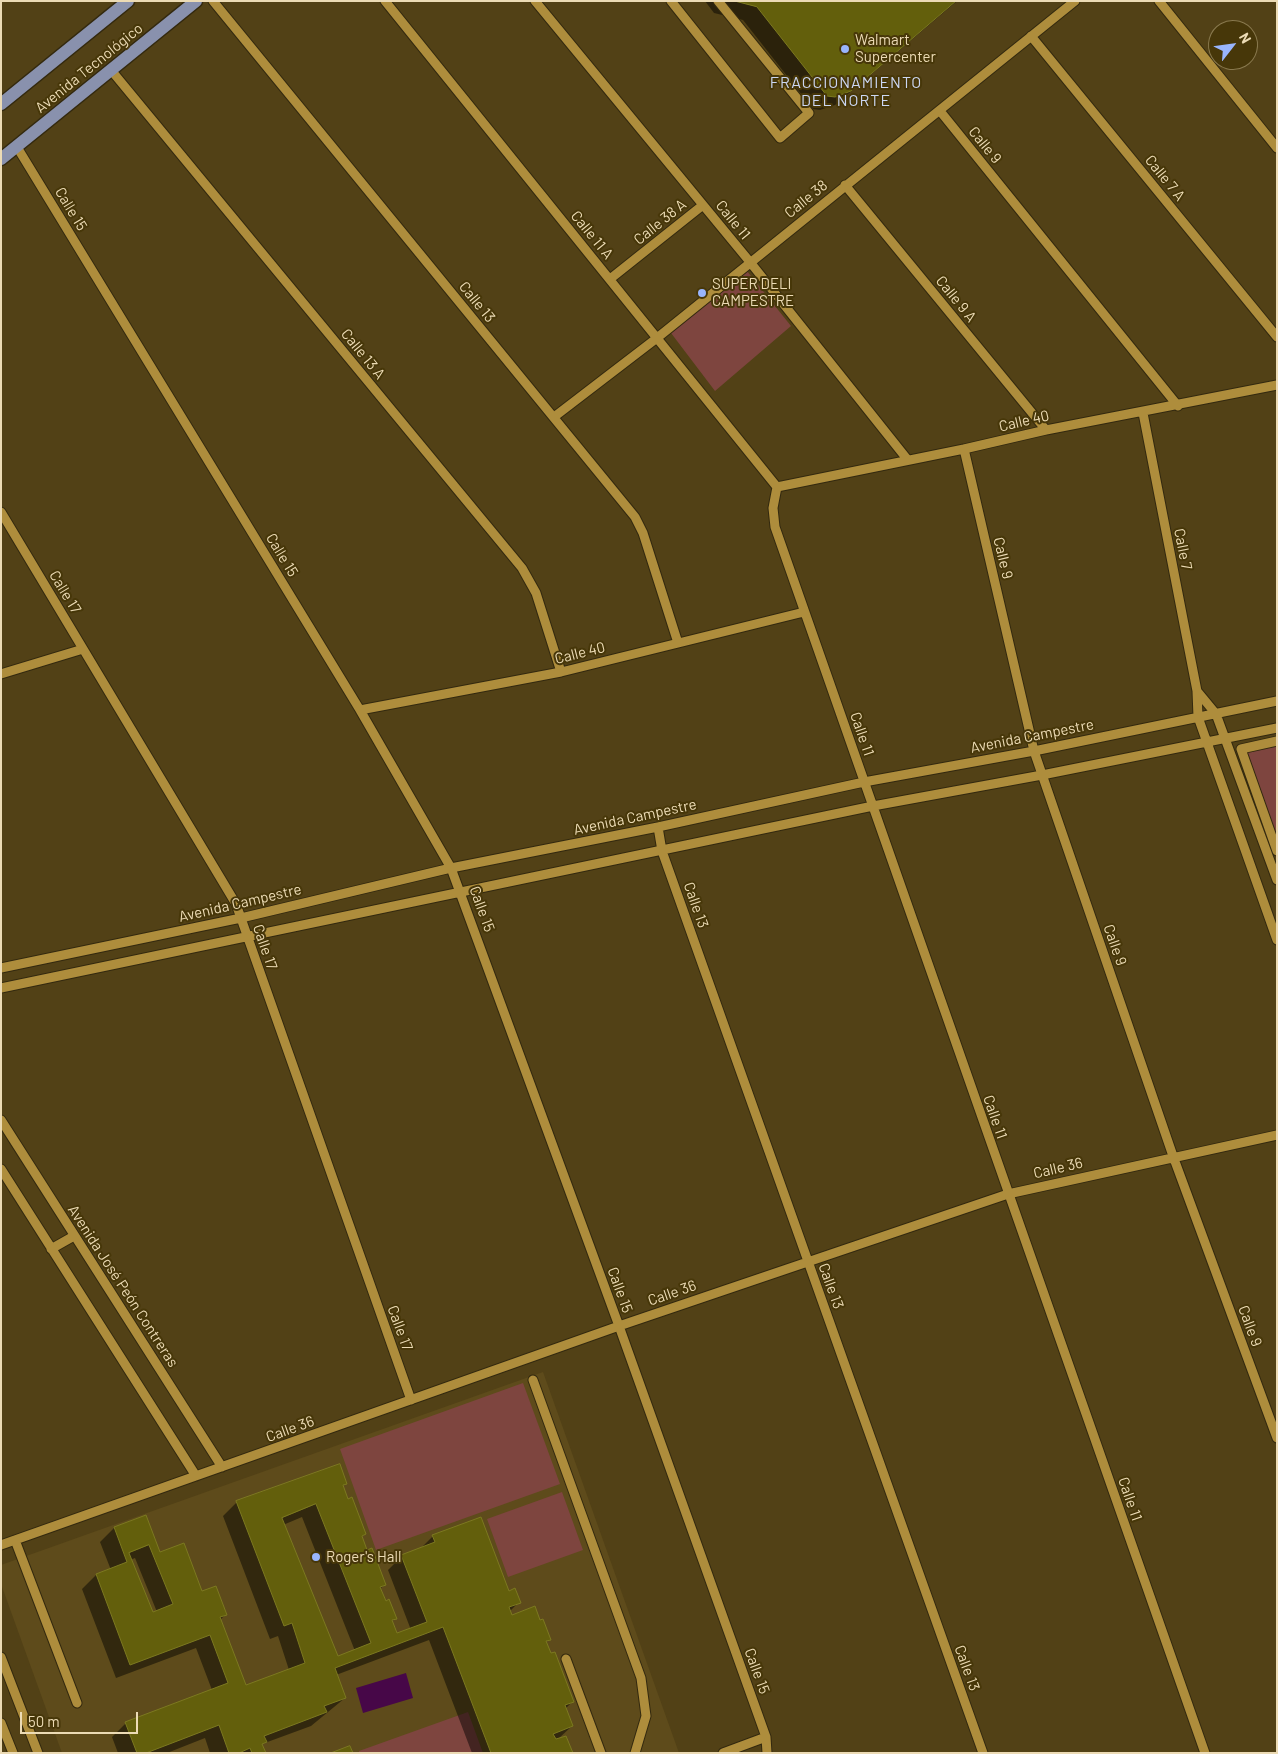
<!DOCTYPE html>
<html>
<head>
<meta charset="utf-8">
<style>
	body { margin:0 }
	#map { position:relative; width:1278px; height:1754px; overflow:hidden; background:#524116; font-family:Barlow,sans-serif }
	canvas { display:block }
	.frame { position:absolute; inset:0; border:2px solid #ecdbb5; pointer-events:none }
	.north { position:absolute; left:1208px; top:20px; width:50px; height:50px; box-sizing:border-box; background:#473709; border:1px solid #89794e; border-radius:50%; rotate:60deg; font-size:14px; font-weight:700; line-height:20px; text-align:center; color:#ecdbb5 }
	.north::after { content:''; display:block; margin:auto; width:18px; height:22px; background:#99b5fd; clip-path:polygon(50% 0,100% 100%,50% 72%,0 100%) }
	.scale { position:absolute; left:20px; top:1712px; width:118px; height:22px; box-sizing:border-box; border:2px solid #ecdbb5; border-top:0; padding-left:6px; font-size:15px; line-height:18px; white-space:nowrap; color:#ecdbb5; -webkit-text-stroke:4px #473709; paint-order:stroke }
</style>
</head>
<body>
<div id="map">
<canvas width="1278" height="1754"></canvas>
<div class="frame"></div>
<div class="north">N</div>
<div class="scale">50 m</div>
</div>
<script>
const ctx = document.querySelector('canvas').getContext('2d');
ctx.lineJoin = 'round';
function paint(path, color) { ctx.fillStyle = color; ctx.fill(path, 'evenodd'); }
function trace(path, color, width, dash) { ctx.strokeStyle = color; ctx.lineWidth = width; ctx.lineCap = dash ? 'butt' : 'round'; ctx.setLineDash(dash || []); ctx.stroke(path); }
function write(font, color, halo, rows, align = 'center') {
  ctx.font = font + ' Barlow,sans-serif'; ctx.lineWidth = 4; ctx.setLineDash([]); ctx.textBaseline = 'middle'; ctx.strokeStyle = halo; ctx.fillStyle = color; for (const [text, x, y, turn = 0] of rows) {
    ctx.save(); ctx.translate(x, y); ctx.rotate((+turn || 0) * Math.PI / 180); ctx.textAlign = isNaN(turn) ? turn : align; if (halo) ctx.strokeText(text, 0, 0); ctx.fillText(text, 0, 0); ctx.restore();
  }
}
paint(new Path2D(`
	M543 1372 679 1753H62L1 1584V1565Z`), '#5e4b1b');
paint(new Path2D(`
	M747 271 791 326 715 391 671 333Z
	M1277 737V860L1236 746Z
	M523 1383 560 1484 376 1550 340 1449Z
	M562 1492 583 1550 508 1577 487 1519Z
	M468 1712 483 1753H359V1751Z`), '#7e453f');
paint(new Path2D(`
	M406 1673 413 1698 363 1713 356 1688Z`), '#470748');
paint(new Path2D(`
	M705 1H957L835 105 820 110 813 109 743 20 714 13Z
	M346 1483 342 1487 365 1534 361 1538 384 1585 380 1589 395 1618 392 1622 397 1635 411 1630 388 1570 402 1556 420 1549 433 1536 519 1602 509 1612 511 1616 549 1639 545 1643 572 1702 565 1709 572 1726 557 1740 571 1753H472L429 1640 336 1675 345 1698 311 1726 262 1744 264 1753H210L205 1738 167 1753H118L112 1737 126 1723 212 1690 196 1648 116 1678 82 1589 96 1575 111 1570 100 1542 114 1528 145 1517 159 1554 226 1614 220 1620 245 1687 289 1670 278 1636 270 1639 223 1516 237 1502ZM302 1517 355 1651 337 1658 283 1525ZM135 1558 157 1612 153 1614 130 1560Z`), '#0007');
const building = new Path2D(`
	M735 1H956L851 91 835 97 827 96 757 7Z
	M340 1464 347 1484 343 1485 348 1499 352 1497 366 1534 362 1536 367 1550 372 1548 386 1585 380 1587 386 1601 389 1599 397 1619 392 1620 397 1633 427 1622 401 1555 435 1542 432 1535 481 1517 509 1591 515 1588 521 1603 509 1607 512 1615 535 1606 540 1620 543 1619 551 1640 546 1641 551 1653 555 1652 574 1702 565 1705 573 1726 553 1734 556 1739 566 1736 573 1753H491L443 1627 335 1668 346 1698 324 1706 327 1712 264 1736 267 1742 262 1744 266 1753H252L250 1748 239 1753H229L219 1725 146 1753H137L125 1722 228 1683 210 1635 130 1665 96 1574 127 1562 114 1527 146 1515 160 1552 184 1543 202 1591 216 1586 227 1615 220 1617 246 1685 305 1663 292 1623 284 1626 236 1501ZM316 1504 371 1643 338 1656 282 1518ZM149 1545 173 1604 153 1612 129 1553Z
	M350 1746 353 1753H331Z`);
paint(building, '#635f0c');
trace(building, '#7c7920', 1);
const minor = new Path2D(`
	M213 1 635 517 643 533 678 643
	M385 1 777 487
	M535 1 750 262 907 459
	M671 1 780 138 809 113 718 1
	M1159 1 1277 148
	M1031 36 1277 337
	M111 70 522 568 536 593 561 672
	M940 111 1178 406
	M17 147 360 710 451 868 619 1326 766 1737 767 1753
	M845 185 1046 430
	M610 279 703 205
	M1143 413 1197 691 1198 717 1277 940
	M554 417 657 338 1075 1
	M964 449 1034 751 1173 1156 1277 1438
	M777 487 773 508 775 527 1205 1753
	M777 487 964 449 1046 430 1277 385
	M1 512 236 904 411 1400
	M1 674 83 649
	M1197 691 1216 714 1277 880
	M360 710 561 672 804 612
	M1277 741 1241 749 1277 851
	M658 827 662 851 983 1753
	M1 968 241 918 451 868 658 827 864 782 1034 751 1277 701
	M1 988 873 806 1042 775 1277 728
	M1 1120 222 1467
	M1 1169 196 1476
	M51 1249 74 1236
	M533 1380 641 1678 646 1716 635 1753
	M15 1540 77 1703
	M1 1545 619 1326 1008 1194 1277 1135
	M1 1657 38 1753
	M566 1659 601 1753
	M1 1723 13 1753
	M723 1753 766 1737`);
const major = new Path2D(`
	M1 104 128 1
	M1 159 196 1`);
trace(minor, '#33290f', 11);
trace(major, '#33290f', 15);
trace(minor, '#ae8d3c', 9);
trace(major, '#8991ad', 12);
for (const [x, y, r, color] of [
	[845,49,5,"#99b5fd"],
	[702,293,5,"#99b5fd"],
	[316,1557,5,"#99b5fd"]
]) { const dot = new Path2D(); dot.arc(x, y, r, 0, 2 * Math.PI); ctx.fillStyle = color; ctx.fill(dot); trace(dot, '#473709', 2); }
write('15px', '#ecdbb5', '#473709', [
	["Walmart",855,40],
	["Supercenter",855,57],
	["SUPER DELI",712,284],
	["CAMPESTRE",712,301],
	["Roger's Hall",326,1557]
], 'left');
write('15px', '#ecdbb5', '#473709', [
	["Avenida Tecnológico",89,68,-39],
	["Calle 9",985,145,51],
	["Calle 7 A",1165,178,51],
	["Calle 38",806,199,-39],
	["Calle 15",71,209,59],
	["Calle 11",733,220,51],
	["Calle 38 A",660,222,-39],
	["Calle 11 A",592,235,51],
	["Calle 9 A",956,299,51],
	["Calle 13",477,302,51],
	["Calle 13 A",363,354,51],
	["Calle 40",1024,421,-13],
	["Calle 7",1183,549,79],
	["Calle 15",282,555,59],
	["Calle 9",1003,558,77],
	["Calle 17",65,592,59],
	["Calle 40",580,653,-14],
	["Calle 11",862,734,71],
	["Avenida Campestre",1032,736,-11],
	["Avenida Campestre",635,817,-12],
	["Avenida Campestre",240,903,-13],
	["Calle 13",696,905,71],
	["Calle 15",482,909,70],
	["Calle 9",1115,945,71],
	["Calle 17",265,947,71],
	["Calle 11",995,1117,71],
	["Calle 36",1058,1168,-13],
	["Avenida José Peón Contreras",123,1286,57],
	["Calle 13",831,1286,70],
	["Calle 15",620,1290,70],
	["Calle 36",672,1293,-19],
	["Calle 9",1250,1326,70],
	["Calle 17",400,1328,70],
	["Calle 36",290,1429,-20],
	["Calle 11",1130,1499,71],
	["Calle 13",967,1668,70],
	["Calle 15",757,1671,70]
]);
ctx.letterSpacing = '1px';
write('16px', '#ccd7f3', '#473709', [
	["FRACCIONAMIENTO",846,83],
	["DEL NORTE",846,101]
]);
ctx.letterSpacing = '0px';
</script>
</body>
</html>
